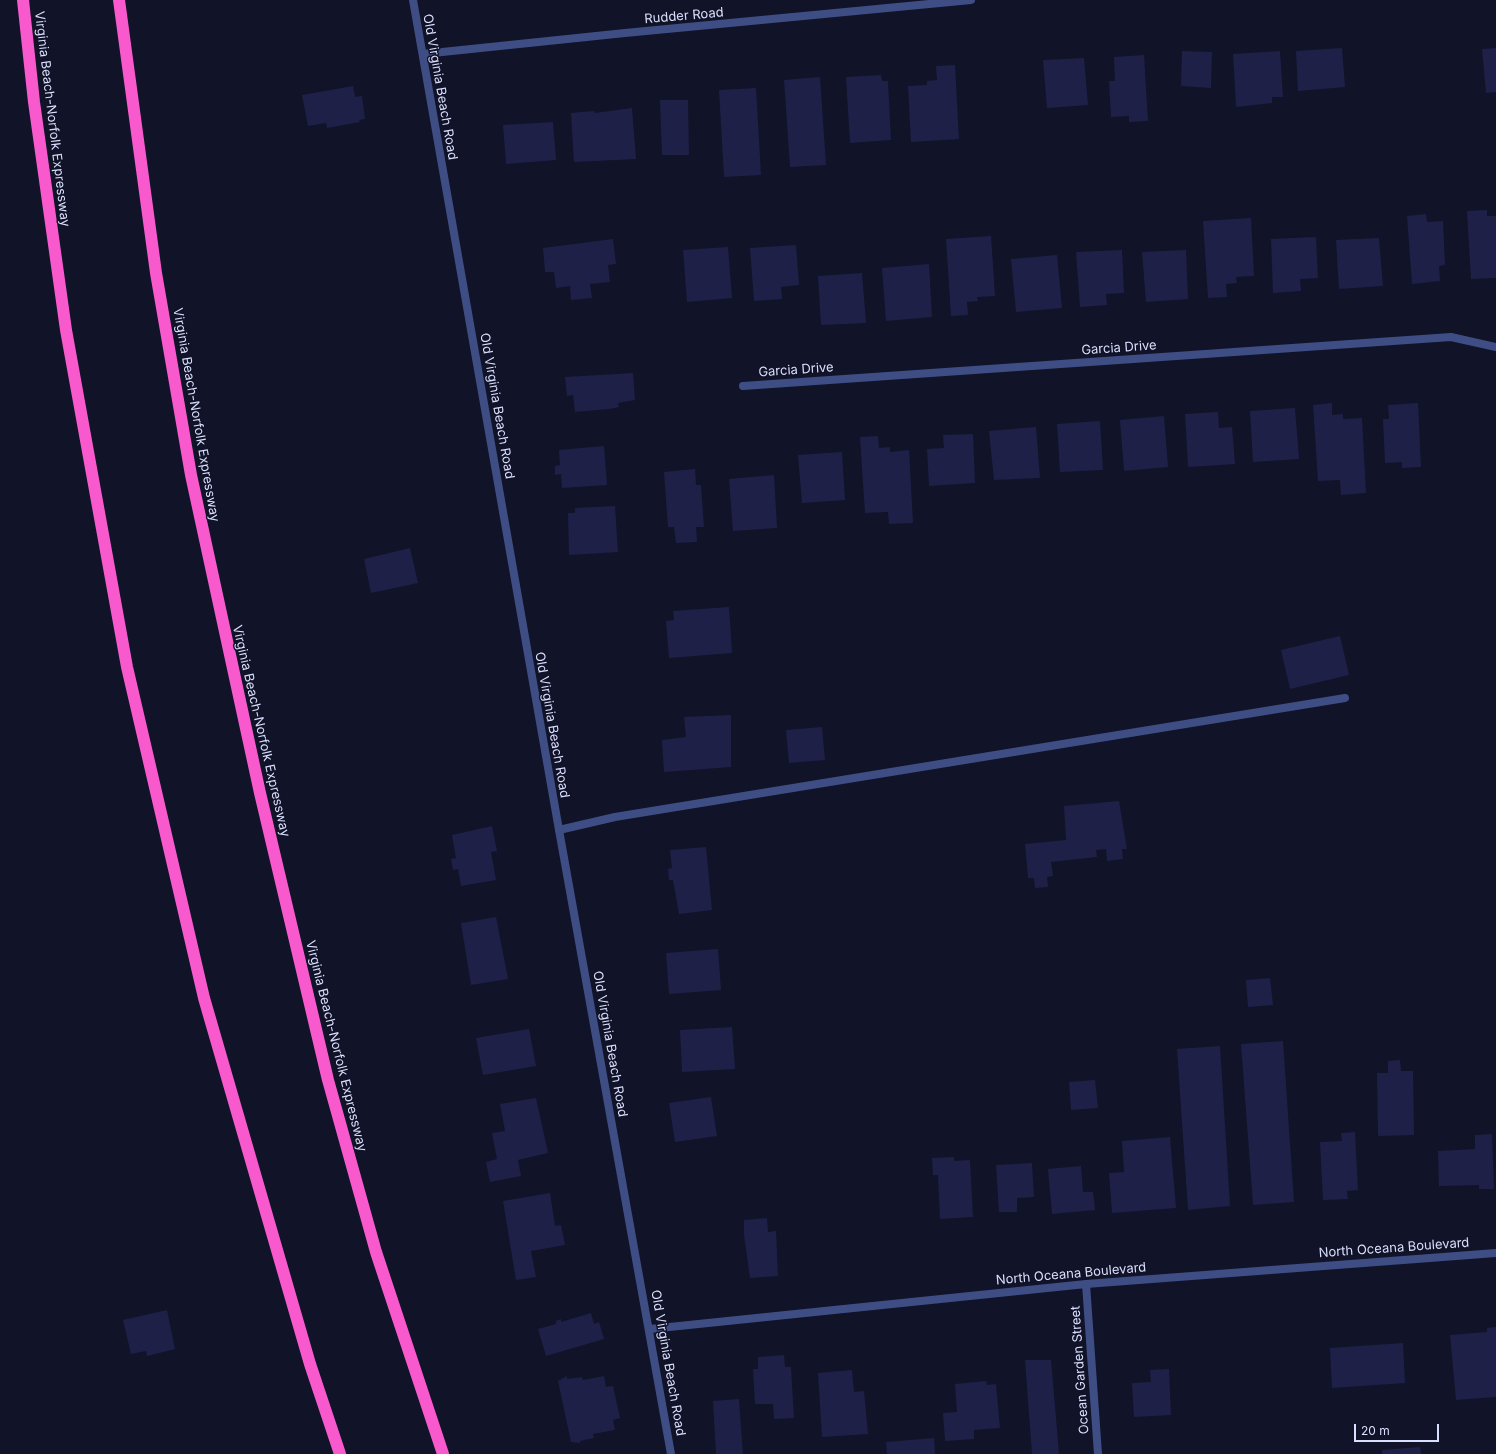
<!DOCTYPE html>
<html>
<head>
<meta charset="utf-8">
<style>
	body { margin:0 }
	#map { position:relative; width:1496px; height:1454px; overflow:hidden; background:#111328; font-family:Inter,sans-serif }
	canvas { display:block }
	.scale { position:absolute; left:1354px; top:1424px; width:85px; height:18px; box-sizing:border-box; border:2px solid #dadffd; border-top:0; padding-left:5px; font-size:12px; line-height:14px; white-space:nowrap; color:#dadffd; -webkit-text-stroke:3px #111328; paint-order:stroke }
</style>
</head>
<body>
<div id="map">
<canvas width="1496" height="1454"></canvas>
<div class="scale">20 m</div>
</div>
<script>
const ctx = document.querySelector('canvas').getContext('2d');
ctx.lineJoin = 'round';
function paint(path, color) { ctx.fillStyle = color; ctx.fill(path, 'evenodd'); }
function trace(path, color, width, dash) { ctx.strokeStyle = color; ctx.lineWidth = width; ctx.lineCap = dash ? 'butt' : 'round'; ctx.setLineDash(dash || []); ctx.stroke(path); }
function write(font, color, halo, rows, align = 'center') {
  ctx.font = font + ' Inter,sans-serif'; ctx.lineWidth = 3; ctx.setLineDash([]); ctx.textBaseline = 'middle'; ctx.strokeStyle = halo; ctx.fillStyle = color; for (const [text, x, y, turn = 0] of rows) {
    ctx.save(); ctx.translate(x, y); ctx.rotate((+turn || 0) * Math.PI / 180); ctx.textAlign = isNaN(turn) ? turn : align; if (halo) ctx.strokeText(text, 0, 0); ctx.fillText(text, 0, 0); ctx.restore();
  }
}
paint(new Path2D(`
	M1342 48 1345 87 1298 91 1296 51Z
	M1496 48V92L1486 93 1482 49Z
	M1182 51 1212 52 1211 88 1181 86Z
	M1280 51 1283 97H1272V103L1236 107 1233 54Z
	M1144 55 1148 121 1129 122V116L1111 117 1109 81H1115L1114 57Z
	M1084 58 1088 105 1047 108 1043 60Z
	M955 65 959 139 911 142 908 86 927 85V81L937 80 936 66Z
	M881 75 882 81H888L891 140 850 143 846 77Z
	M820 77 826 165 790 167 784 80Z
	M353 86 355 97 362 96 365 119 359 120 360 122 327 128 326 123 308 126 302 95Z
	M756 88 761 175 724 177 719 90Z
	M660 100H688L689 155H662Z
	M632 108 636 159 574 162 571 113 594 111 595 113Z
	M553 122 556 160 506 164 503 125Z
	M1487 210V216H1496V278L1471 279 1467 211Z
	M1426 214 1427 222 1443 221 1445 265 1439 266 1440 281 1412 284 1407 216Z
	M1251 218 1254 276 1236 277 1237 283 1226 284 1227 297 1208 298 1203 221Z
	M991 236 995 296 977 297 978 301 967 302 968 315 951 316 946 239Z
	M1316 237 1318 278 1300 279 1301 291 1273 293 1271 239Z
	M1379 238 1383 286 1339 289 1336 240Z
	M613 239 616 264 608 265 610 282 590 284 592 298 571 300 570 286 556 288 554 272H545L543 248Z
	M796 245 799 285 781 287 782 299 754 301 750 248Z
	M728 247 732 298 687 302 683 250Z
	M1122 250 1124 293 1106 294 1107 305 1080 307 1076 252Z
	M1186 250 1188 299 1146 302 1142 252Z
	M1057 255 1062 308 1016 312 1011 259Z
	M929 264 932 317 886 321 882 268Z
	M862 273 866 323 821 325 818 276Z
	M633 373 635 400 618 403 619 407 609 409 575 412 573 395 567 396 565 377Z
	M1332 403V415L1343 414V419L1362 418 1366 493 1341 495 1340 480 1318 481 1313 405Z
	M1418 403 1421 467 1402 468V462L1385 463 1383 419H1389L1388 405Z
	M1295 408 1299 459 1253 462 1250 411Z
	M1218 412 1219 428 1232 427 1235 464 1188 467 1185 414Z
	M1164 416 1168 467 1124 471 1120 420Z
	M1100 421 1103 470 1060 472 1057 424Z
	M1036 427 1040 478 994 480 989 431Z
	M973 434 975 483 929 486 927 449 944 448 943 435Z
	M878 436 879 448 890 447V452L909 450 913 523 889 524 888 512 865 513 860 437Z
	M604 446 607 485 562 488 561 474 555 475V466L560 465 559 450Z
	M842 452 845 500 802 503 798 455Z
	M695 469 696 485H701L704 527H696L697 542 676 543 674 527H668L664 472Z
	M774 475 777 528 733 531 729 479Z
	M615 506 618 552 569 555 568 513H575V508Z
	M410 548 418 583 371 593 364 559Z
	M729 607 732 653 669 658 666 621 674 620 673 611Z
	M1340 636 1349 675 1290 689 1281 650Z
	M731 715V767L664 772 662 740 686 737 684 717Z
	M822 727 825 760 789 763 786 730Z
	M1119 801 1127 849H1122L1123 859 1107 861 1106 849 1096 850 1097 857 1051 862 1053 876 1047 877 1048 887 1035 888 1034 878H1028L1025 844 1066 840 1064 806Z
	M492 826 497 851 491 852 496 880 461 886 458 869 453 870 451 859 456 858 452 835Z
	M706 847 712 910 679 914 673 880H669L668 869 672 868 670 850Z
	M496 917 508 979 471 985 461 923Z
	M718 949 721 990 669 994 666 953Z
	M1270 978 1273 1005 1248 1007 1246 980Z
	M732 1027 735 1069 682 1072 680 1030Z
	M529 1029 536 1066 483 1075 476 1038Z
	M1283 1041 1294 1202 1253 1205 1241 1044Z
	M1220 1046 1230 1206 1188 1210 1177 1049Z
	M1400 1060 1401 1071H1413L1414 1135 1378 1136 1377 1073H1388V1061Z
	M1095 1080 1098 1108 1071 1110 1069 1082Z
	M711 1097 717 1136 675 1142 669 1103Z
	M536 1098 548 1153 518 1160 521 1176 490 1182 486 1162 497 1159 492 1133 505 1131 500 1104Z
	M1355 1132 1358 1190 1347 1191 1348 1199 1323 1200 1320 1142 1342 1141 1341 1133Z
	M1492 1134 1494 1189H1479V1185L1439 1186 1438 1151 1475 1149V1135Z
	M1170 1137 1176 1208 1112 1213 1109 1173 1124 1172 1122 1141Z
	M954 1157V1161L970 1160 973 1217 940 1219 938 1175H933L932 1158Z
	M1032 1163 1034 1197 1017 1198V1212H999L996 1165Z
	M1081 1166 1083 1192H1093L1095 1210 1052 1214 1048 1169Z
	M550 1193 555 1226 561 1225 565 1245 531 1251 536 1277 516 1280 503 1201Z
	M767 1218 768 1232 776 1231 778 1276 750 1278 744 1235V1220Z
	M167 1310 175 1349 147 1356 146 1351 131 1354 123 1320Z
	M591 1313 594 1324 599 1322 604 1339 546 1356 538 1329 556 1324V1321L561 1319V1322Z
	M1496 1327V1397L1456 1400 1450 1335 1487 1332V1328Z
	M1403 1343 1405 1383 1332 1388 1330 1348Z
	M784 1355 785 1367H791L794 1418 774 1419 773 1404H755L753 1369H758V1357Z
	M1025 1360H1051L1059 1454H1032Z
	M1169 1369 1171 1415 1134 1417 1132 1383 1151 1382 1150 1370Z
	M852 1370 854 1392 864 1391 868 1434 822 1437 818 1373Z
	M567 1376V1379L582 1377 583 1380 604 1376 606 1387 613 1386 620 1418 613 1420 615 1430 593 1434 594 1438 580 1441V1443L571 1442 558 1381Z
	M986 1381 987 1385 996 1384 1000 1428 974 1430V1439L945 1441 943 1413 957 1412 955 1384Z
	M739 1399 743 1454H716L713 1401Z
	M934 1438 935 1454H887L886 1442Z
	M1420 1447 1421 1454H1382V1450Z`), '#1e2048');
trace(new Path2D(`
	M559 830 615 817 1345 698`), '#3e4e85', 8);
trace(new Path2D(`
	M413 0 559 830 671 1454
	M423 54 625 33 971 0
	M743 386 1451 337 1496 347
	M1086 1284 1098 1454
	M650 1329 1086 1284 1496 1253`), '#3e4e85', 8);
trace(new Path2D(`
	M23 0 34 102 66 330 127 667 204 998 310 1364 340 1454
	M119 0 156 273 191 475 260 793 328 1080 376 1252 443 1454`), '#f85ace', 12);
write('13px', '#dadffd', '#111328', [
	["Rudder Road",684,16,-5],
	["Old Virginia Beach Road",440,87,80],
	["Virginia Beach-Norfolk Expressway",52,119,83],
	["Garcia Drive",1119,348,-4],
	["Garcia Drive",796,370,-4],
	["Old Virginia Beach Road",497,406,80],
	["Virginia Beach-Norfolk Expressway",196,415,80],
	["Old Virginia Beach Road",552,725,80],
	["Virginia Beach-Norfolk Expressway",261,731,77],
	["Old Virginia Beach Road",610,1044,80],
	["Virginia Beach-Norfolk Expressway",336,1046,76],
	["North Oceana Boulevard",1394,1248,-4],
	["North Oceana Boulevard",1071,1274,-5],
	["Old Virginia Beach Road",668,1363,80],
	["Ocean Garden Street",1080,1370,-94]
]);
</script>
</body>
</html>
